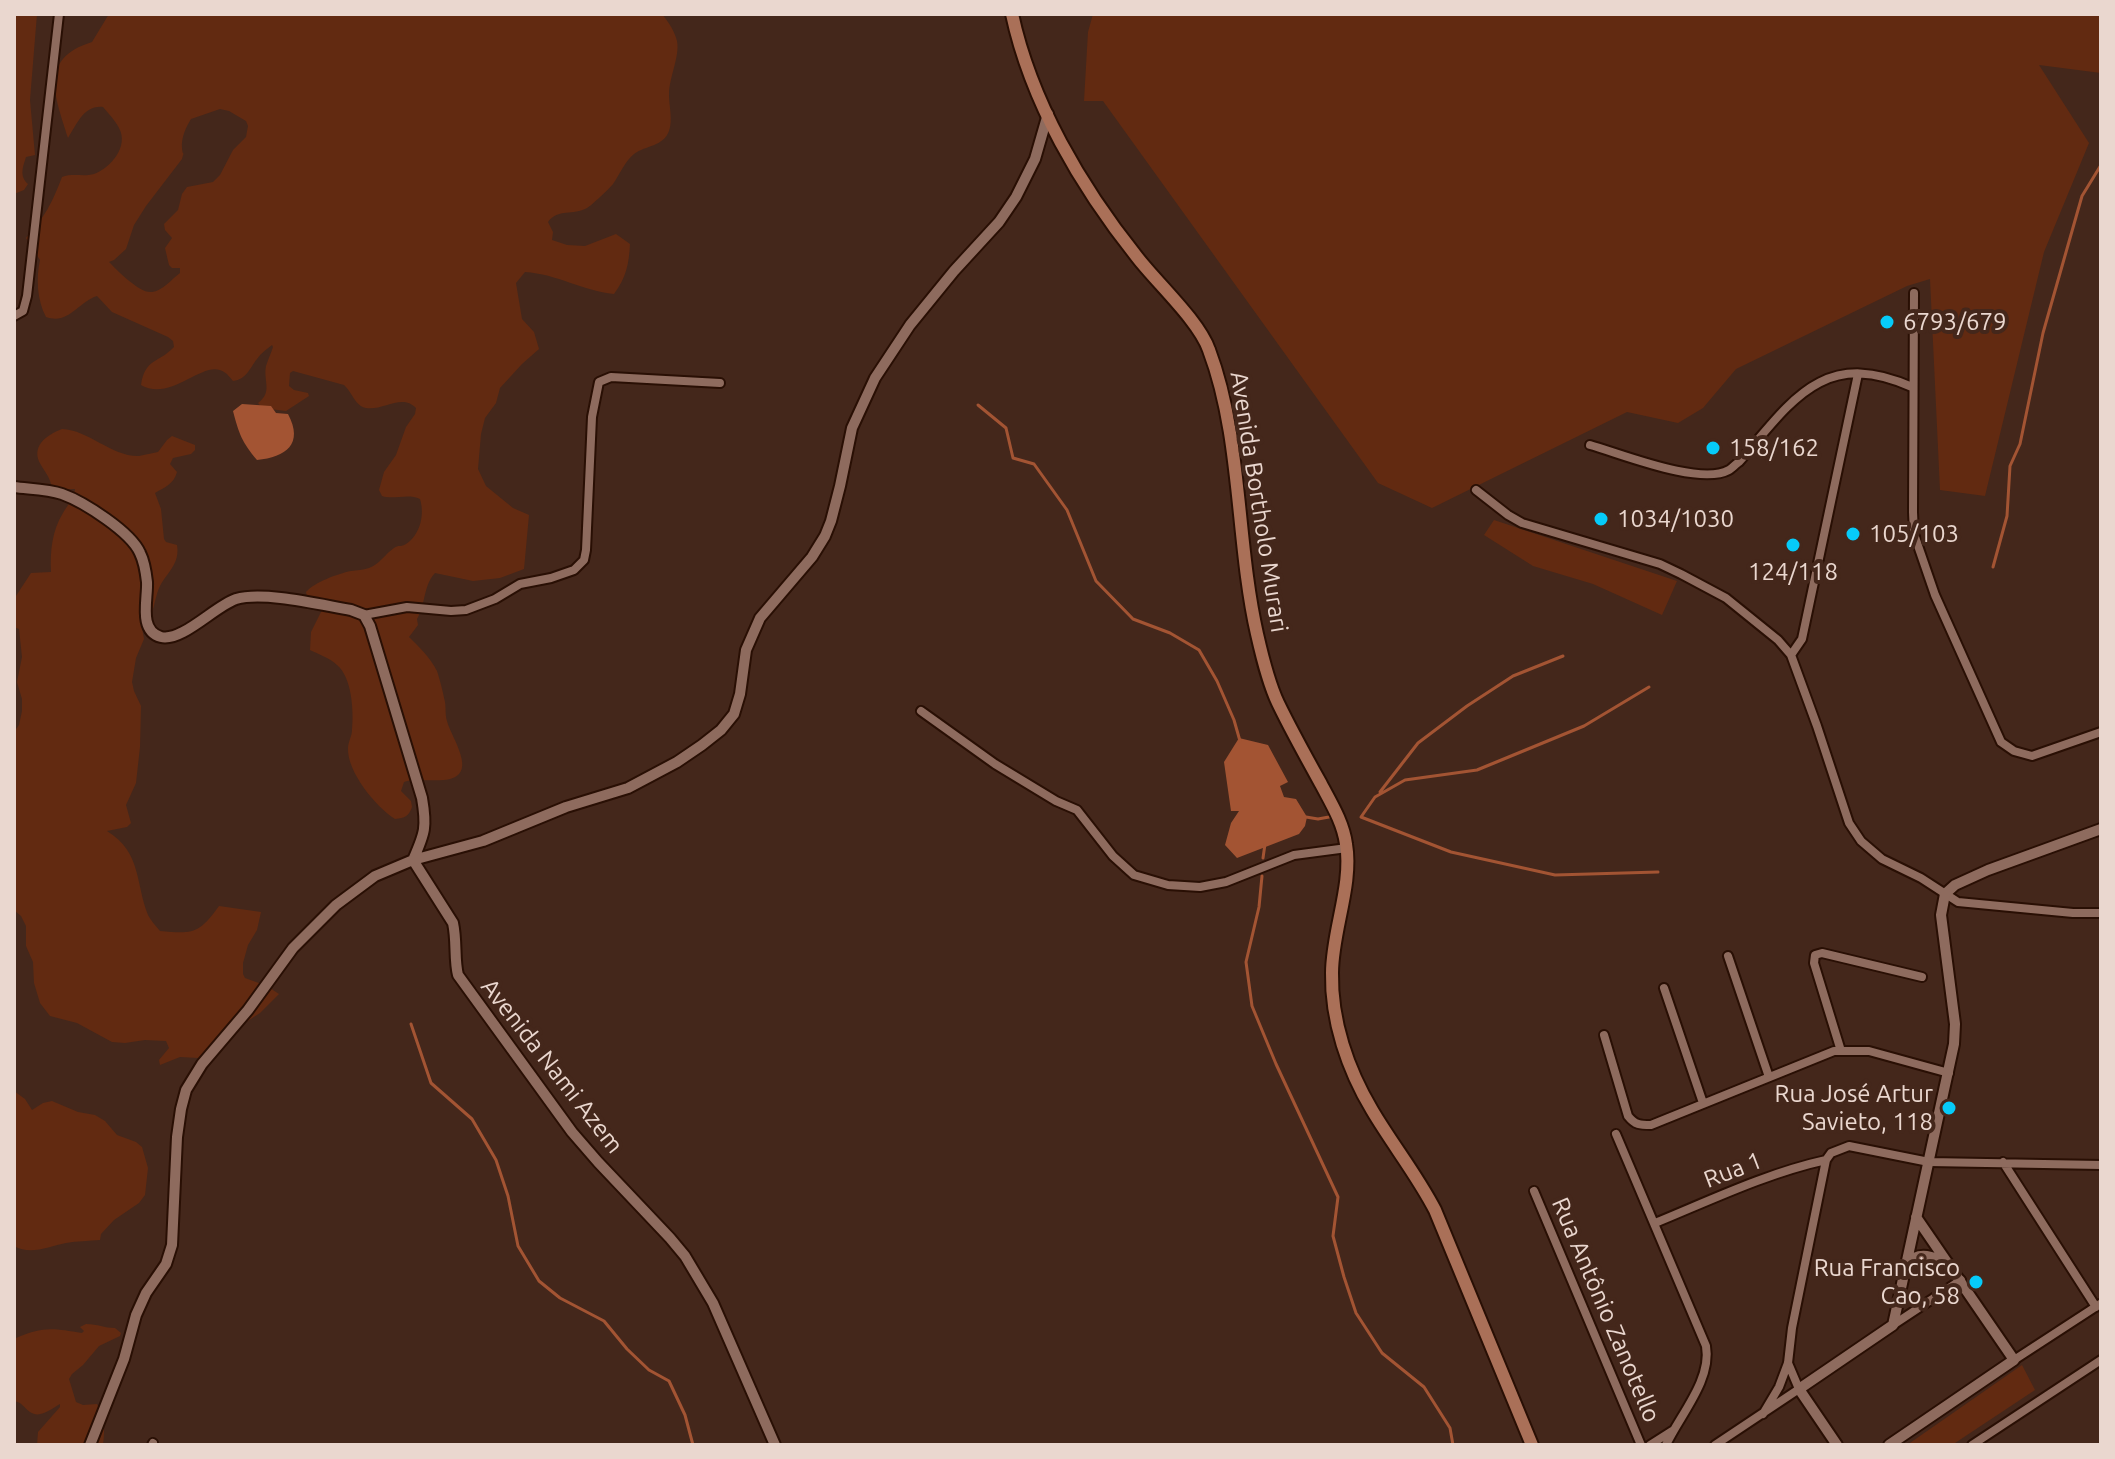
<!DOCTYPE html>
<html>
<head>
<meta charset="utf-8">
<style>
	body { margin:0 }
	#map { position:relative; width:2115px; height:1459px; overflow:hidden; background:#44271b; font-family:Ubuntu,sans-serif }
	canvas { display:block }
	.frame { position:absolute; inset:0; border:16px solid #ead7cf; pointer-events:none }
</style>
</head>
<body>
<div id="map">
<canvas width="2115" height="1459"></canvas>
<div class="frame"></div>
</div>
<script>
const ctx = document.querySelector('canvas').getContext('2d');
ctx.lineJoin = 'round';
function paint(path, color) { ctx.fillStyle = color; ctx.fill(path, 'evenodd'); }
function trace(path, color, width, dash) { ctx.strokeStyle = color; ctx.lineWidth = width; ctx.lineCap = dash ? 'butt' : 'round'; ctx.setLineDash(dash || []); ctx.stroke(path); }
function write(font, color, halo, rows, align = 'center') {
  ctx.font = font + ' Ubuntu,sans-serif'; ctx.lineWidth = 8; ctx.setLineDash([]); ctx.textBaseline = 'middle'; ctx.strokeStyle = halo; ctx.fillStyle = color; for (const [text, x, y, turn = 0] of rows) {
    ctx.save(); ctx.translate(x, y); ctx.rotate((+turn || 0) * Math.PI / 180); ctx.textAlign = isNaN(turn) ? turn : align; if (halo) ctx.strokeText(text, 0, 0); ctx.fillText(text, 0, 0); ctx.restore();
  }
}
paint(new Path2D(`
	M14 14H37L30 100 35 155 26 157C23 167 19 176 28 184L24 190 14 194Z
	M109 14H662C669 23 674 30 677 41 680 57 669 77 669 95 669 106 673 120 669 131 663 147 646 145 634 154 625 161 620 174 613 184 610 188 591 206 587 208 573 216 558 208 548 222L553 232 552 240 567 245 585 246 616 234 630 244C629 264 626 278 614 294 583 291 557 274 525 272L516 283 522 319 534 332 539 349 522 364 500 388 496 403 485 418 481 434 478 469 486 486 513 508 529 515 524 569 500 578 473 581 435 573C423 586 426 604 417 619L418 625 409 637C419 647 430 657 437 671 440 680 443 692 445 702 446 708 445 715 447 721 450 734 470 762 459 774 448 786 418 776 404 782L401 791 411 801 412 807C409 816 405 818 395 819 376 807 347 772 348 748 348 742 352 736 352 730 354 712 352 677 337 665 330 658 318 654 310 650L311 632 323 608 307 597 306 592C315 582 337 574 351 571 357 570 363 570 369 568 380 564 385 554 394 548 401 544 398 548 406 544 420 535 425 515 420 499 408 493 394 500 382 496L379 490 384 472 396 455 406 427 415 414 416 408C402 393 383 411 366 408 355 406 352 392 344 385L293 371 290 373 289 386 294 390 308 393 309 396 286 411 262 408 258 403C273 392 263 381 266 366 268 360 271 353 273 347L272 345C267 349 261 353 257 359 249 369 247 379 233 381 230 378 228 374 224 372 204 358 171 403 141 385 145 358 159 363 174 347L173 341 168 337 112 312 97 296C78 302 69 325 46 317 37 300 36 278 40 260L26 238C45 217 52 203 62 177 72 173 84 177 94 174 111 168 129 146 119 128 115 120 108 113 103 107 84 105 77 124 68 138 56 98 37 59 92 42ZM220 109 229 111 246 121 248 126 246 137 233 150 220 175 213 182 187 187 182 194 178 210 164 224 165 230 172 238 165 248 169 265 172 268H180V273C172 279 162 291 152 292 140 294 117 270 109 262L114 260 126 249 134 225 146 206 182 159C185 148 183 159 182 148 181 138 186 127 191 119Z
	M1093 14H2101V73L2039 65 2089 143 2044 252 1985 496 1940 490 1930 279 1907 286 1736 369 1703 408 1678 423 1627 412 1432 508 1378 483 1103 101H1084L1088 32Z
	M62 429C89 430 112 457 139 456 145 455 152 453 158 452L167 440 172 436 195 445V450L191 454 173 458 170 464 177 472C174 484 165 487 155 493L161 509 164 539 166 542 177 545C180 564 168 571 160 586 156 594 155 604 152 612L144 618 141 622 144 639 136 658 132 682 134 691 141 706 140 747 136 783 126 805 131 823 127 827 107 831C142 853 135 882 148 915 151 921 156 926 160 931 193 934 199 934 219 906L261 912 257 930 248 945 243 963V974L245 978 267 986 279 994 260 1013 229 1033 208 1056 199 1058 180 1057 160 1065 159 1060 169 1048 166 1041 145 1040 125 1043 112 1042 77 1023 50 1016 40 1003 34 983 33 962 26 946V926L21 916 14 910V732L19 725 22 711V699L17 682 22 657 19 629 14 627V599L31 573 51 572C50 551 52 531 63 513 68 504 74 500 75 489L39 490 14 482 51 484C49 476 45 472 41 465 30 447 46 435 62 429Z
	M1494 520 1677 581 1662 615 1593 584 1533 566 1484 535Z
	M14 1091 25 1099 32 1110 43 1103 52 1101 78 1112 95 1115 105 1121 117 1135 136 1142 142 1147 148 1168 145 1195 139 1203 114 1220 101 1234 100 1240C89 1241 77 1241 66 1243 49 1246 31 1256 14 1246Z
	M86 1324C98 1324 104 1328 115 1328L121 1333 120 1336 99 1346 83 1365 72 1374 69 1379 76 1402 83 1405 97 1404C105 1418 105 1429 103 1445H37L38 1432 60 1407V1404C51 1409 40 1419 30 1412 23 1407 23 1403 14 1401V1339C42 1326 53 1328 82 1333L84 1331 80 1327Z
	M2022 1365 2035 1390 1952 1445H1907Z`), '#622a11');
paint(new Path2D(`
	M242 404 271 406 276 413 288 414C304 444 286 457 257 460 242 442 239 434 233 411Z
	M1239 738 1268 745 1288 782 1280 786 1284 797 1296 799 1307 817 1305 826 1299 834 1237 858 1225 845 1231 823 1239 811H1231L1224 762Z`), '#a35433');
trace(new Path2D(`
	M978 405 1006 428 1013 458 1034 464 1067 510 1096 581 1133 619 1170 633 1199 650 1217 681 1234 720 1240 741
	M1993 567 2007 516 2010 466 2020 444 2043 333 2082 196 2101 165
	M1649 687 1584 726 1477 770 1405 780 1375 797 1361 817 1451 852 1555 875 1658 872
	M1380 792 1418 743 1467 706 1513 676 1563 656
	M1306 817 1318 819 1329 817
	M1263 858 1265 844
	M1262 876 1259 907 1246 962 1252 1006 1276 1064 1338 1197 1333 1236 1344 1277 1356 1313 1382 1353 1424 1387 1450 1428 1453 1445
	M411 1024 431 1083 472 1119 496 1160 508 1196 518 1246 539 1281 560 1298 604 1321 627 1349 649 1370 669 1381 685 1415 693 1445`), '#a35433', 3);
const minor = new Path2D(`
	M1914 293 1913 512 1914 534 1935 595 2001 742 2014 751 2032 756 2101 732
	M14 316 23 311 27 296 59 14
	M1590 445C1622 454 1700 486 1729 470 1731 469 1737 463 1739 462 1791 402 1823 347 1912 387
	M1476 490 1508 515 1522 523 1660 564 1681 574 1726 598 1778 640 1791 655 1817 726 1849 823 1861 841 1882 859 1921 878 1958 902 2073 913H2101
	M364 615 407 607 451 611 466 610 495 599 520 584 551 578 574 570 584 560 586 550 592 417 599 382 611 377 720 383
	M1791 655 1802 639 1858 374
	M921 711 995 764 1056 801 1077 810 1113 856 1134 875 1168 885 1200 887 1226 882 1294 855 1347 848
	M1728 956 1769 1077
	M1664 988 1703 1103
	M1604 1035 1628 1116C1635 1125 1640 1125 1651 1125L1834 1051H1869L1949 1073
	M1841 1051 1814 963 1815 955 1822 953 1922 977
	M1616 1134 1706 1346C1712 1380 1680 1415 1666 1445
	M1826 1160 1831 1153 1849 1146 1929 1162 2101 1165
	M2003 1162 2096 1307
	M1534 1191 1641 1445
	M1655 1223C1711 1200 1767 1173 1826 1160
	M1893 1325 1961 1280
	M2014 1360 2100 1304
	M1763 1414 1779 1387 1788 1363 1792 1328 1826 1160
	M152 1445 153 1443
	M1650 1445 1672 1431
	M1715 1445 1799 1389 1788 1363
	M1972 1445 2101 1360`);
const tertiary = new Path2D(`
	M14 487C30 489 48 489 62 494 84 502 131 532 140 553 144 561 146 573 147 582 148 599 138 631 161 637 182 642 215 606 236 599 264 591 321 605 351 610L364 615 370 626 422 798C427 827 425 833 413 860L453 923C457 941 454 960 458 975L572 1132 598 1162 670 1238 685 1256 713 1303 775 1445
	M1907 1264C1919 1250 1932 1257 1947 1262
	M90 1445 124 1359 136 1315 146 1293 166 1264 172 1245 177 1137 181 1109 186 1090 202 1064 248 1010 293 948 336 905 375 876 413 860 483 841 566 807 628 788 677 762 702 745 721 730 734 714 740 694 746 650 760 618 812 557 825 536 831 521 840 486 852 428 875 378 910 325 954 271 999 222 1016 197 1035 159 1048 114
	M1837 1445 1799 1389 1893 1325 1954 1044 1955 1024 1941 915 1945 894 1955 885 1988 870 2101 829
	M1889 1445 2014 1360 1916 1217`);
const secondary = new Path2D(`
	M1012 14C1031 102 1081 187 1137 257 1157 283 1199 321 1209 350 1242 437 1236 542 1257 634 1262 656 1268 682 1278 703 1291 730 1306 757 1321 784 1331 803 1343 822 1346 844 1353 885 1332 931 1332 973 1331 1021 1348 1070 1372 1110 1392 1144 1417 1175 1435 1210L1532 1445`);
trace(minor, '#290f04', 12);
trace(tertiary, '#290f04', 14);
trace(secondary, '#290f04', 16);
trace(minor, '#8e6b5e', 8);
trace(tertiary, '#8e6b5e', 10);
trace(secondary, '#aa7058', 12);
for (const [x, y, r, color] of [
	[1887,322,8,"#06cbf9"],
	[1713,448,8,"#06cbf9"],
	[1601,519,8,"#06cbf9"],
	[1853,534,8,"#06cbf9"],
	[1793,545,8,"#06cbf9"],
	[1949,1108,8,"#06cbf9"],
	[1976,1282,8,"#06cbf9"]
]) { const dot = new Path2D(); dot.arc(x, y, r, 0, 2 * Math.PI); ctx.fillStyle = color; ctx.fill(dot); trace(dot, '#44271b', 3); }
write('24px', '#ead7cf', '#44271b', [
	["6793/679",1903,322],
	["158/162",1729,448],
	["1034/1030",1617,519],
	["105/103",1869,534],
	["124/118",1793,572,"center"],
	["Rua José Artur",1933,1094,"right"],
	["Savieto, 118",1933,1122,"right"],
	["Rua Francisco",1960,1268,"right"],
	["Cao, 58",1960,1296,"right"]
], 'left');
write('24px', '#ead7cf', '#44271b', [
	["Avenida Bortholo Murari",1259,502,81],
	["Avenida Nami Azem",552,1066,52],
	["Rua 1",1733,1170,-21],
	["Rua Antônio Zanotello",1606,1310,67]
]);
</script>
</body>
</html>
